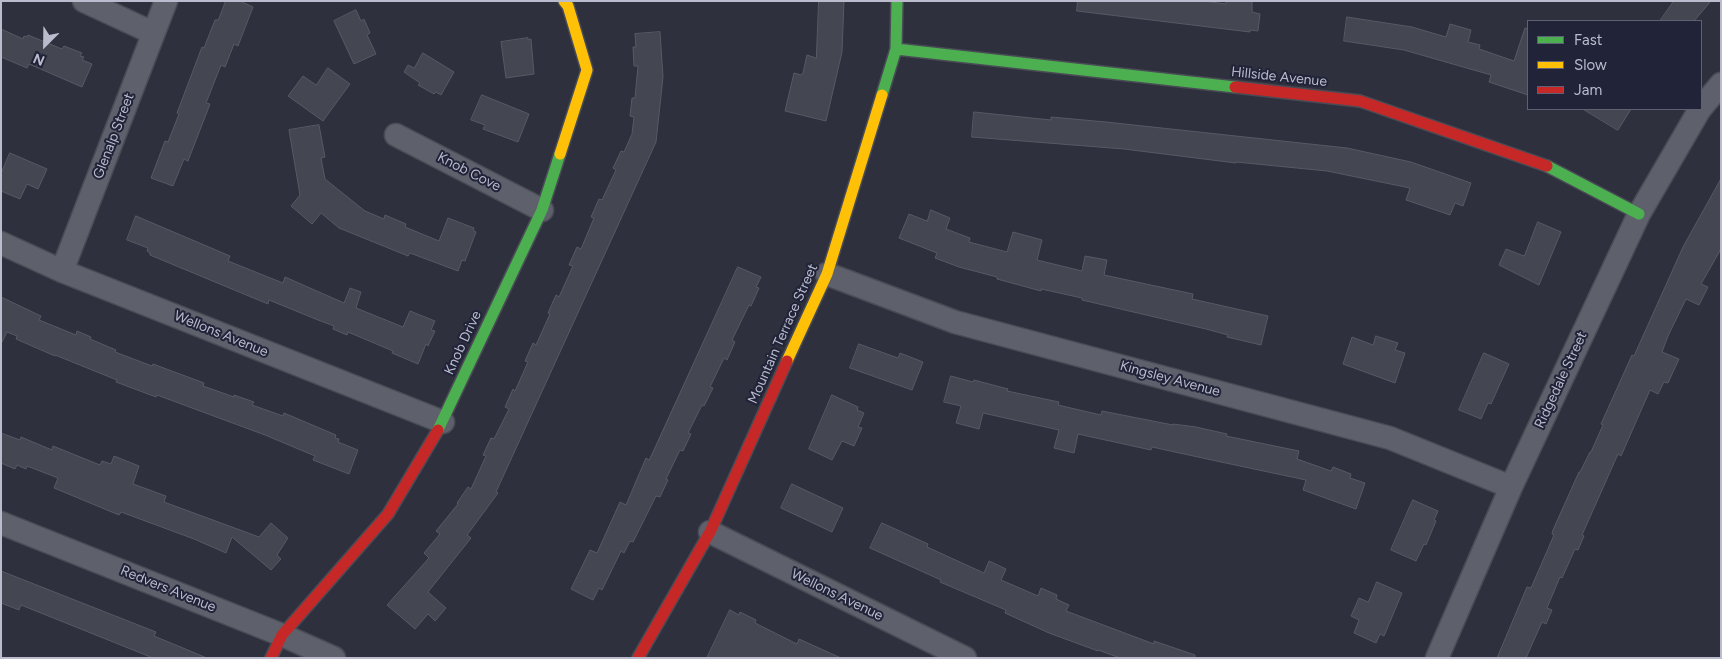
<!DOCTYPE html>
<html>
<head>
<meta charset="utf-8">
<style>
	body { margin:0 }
	#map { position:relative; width:1722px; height:659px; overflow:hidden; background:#2e303e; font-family:Figtree,sans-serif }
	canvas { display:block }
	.frame { position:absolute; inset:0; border:2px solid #babccd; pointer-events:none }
	.legend { position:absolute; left:1527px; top:20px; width:175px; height:90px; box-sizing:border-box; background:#212439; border:1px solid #5e6174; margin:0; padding:6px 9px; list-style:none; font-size:15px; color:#babccd }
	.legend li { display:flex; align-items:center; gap:10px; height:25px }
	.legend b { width:25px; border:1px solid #5e6174 }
	.north { position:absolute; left:20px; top:20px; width:50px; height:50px; -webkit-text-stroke:4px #212439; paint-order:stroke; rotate:203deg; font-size:14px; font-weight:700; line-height:20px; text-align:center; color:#babccd }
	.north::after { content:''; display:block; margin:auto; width:18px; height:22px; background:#babccd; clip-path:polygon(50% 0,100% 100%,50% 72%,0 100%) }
</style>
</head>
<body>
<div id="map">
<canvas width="1722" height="659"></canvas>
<div class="frame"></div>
<ul class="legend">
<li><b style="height:6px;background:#4caf50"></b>Fast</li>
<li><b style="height:6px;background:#ffc107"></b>Slow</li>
<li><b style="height:6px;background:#c62828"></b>Jam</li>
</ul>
<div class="north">N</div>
</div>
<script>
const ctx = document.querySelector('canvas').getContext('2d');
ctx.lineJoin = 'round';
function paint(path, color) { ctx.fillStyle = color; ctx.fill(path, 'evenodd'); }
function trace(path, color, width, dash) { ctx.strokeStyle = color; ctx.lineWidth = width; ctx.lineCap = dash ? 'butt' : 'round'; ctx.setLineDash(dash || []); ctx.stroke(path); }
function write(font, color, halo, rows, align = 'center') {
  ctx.font = font + ' Figtree,sans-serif'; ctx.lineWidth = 4; ctx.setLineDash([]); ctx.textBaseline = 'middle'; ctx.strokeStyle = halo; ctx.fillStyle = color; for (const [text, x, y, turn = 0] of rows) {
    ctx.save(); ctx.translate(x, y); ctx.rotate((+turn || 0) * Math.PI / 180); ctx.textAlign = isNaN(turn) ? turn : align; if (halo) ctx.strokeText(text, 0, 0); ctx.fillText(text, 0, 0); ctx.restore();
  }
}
const building = new Path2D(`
	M226 1H240L253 7 238 46 234 44 225 67 221 65 206 103 210 104 188 161 184 159 173 186 151 178 165 141 168 142 179 114 177 113 202 47 204 48 215 20H218Z
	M819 1H844L842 52 826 121 785 111 794 73 801 75 803 73 807 55 816 58Z
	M1078 1H1203L1226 4V1H1252V12L1260 14 1258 31 1250 30V32L1077 11Z
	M1674 1H1711L1694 21H1660Z
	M356 10 361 21 364 19 370 33 367 35 376 54 354 64 334 21Z
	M1347 17 1412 27 1446 37 1450 24 1471 30 1468 42 1480 45 1479 49 1514 61 1525 28 1528 29V95L1489 82 1491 75 1404 50 1344 41Z
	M1 29 23 39 24 36 27 37 28 35 62 49 64 46 82 53 80 56 84 57 82 60 92 64 82 87 29 64 27 68 1 57Z
	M660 32 663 77 656 142 496 492 498 493 467 535 471 538 428 592 446 608 435 621 428 614 415 629 387 605 429 558 424 553 440 534 436 531 458 504 457 503 468 487 471 489 486 456 483 455 491 438 494 439 509 409 505 407 513 389 515 391 528 362 525 361 533 343 536 345 550 314 548 313 556 295 559 297 573 266 569 265 577 247 581 249 594 218 591 217 599 199 602 200 616 170 613 168 621 151 624 152 632 134 634 117 630 116 632 98H635L638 66H634L633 47H636L635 34Z
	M528 38V40L531 39 534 74 506 78 501 42Z
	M423 53 454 72 441 95 436 92 434 94 418 85 420 83 404 72 408 65 414 68Z
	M328 68 350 84 323 121 288 96 303 76 316 85Z
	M482 95 529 114 518 142 483 129 485 125 471 120Z
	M1583 109H1631L1618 130Z
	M974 112 1051 120V117L1106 122 1347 148 1411 162 1471 183 1463 206 1455 203 1450 215 1406 200 1410 188 1327 171 1236 162V163L1124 149 972 137Z
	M319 125 325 157 321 158 325 179 365 211 384 219 385 215 406 224 405 227 439 241 448 218 474 228 473 230 476 232 465 261 462 260 458 271 410 253 408 256 339 228 321 213 312 224 291 206 300 195 289 130Z
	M10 153 47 169 38 189 27 184 20 199 1 191V174Z
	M1721 179V249L1701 284 1708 287 1699 305 1686 299 1668 336 1662 352 1679 359 1668 383 1664 382 1658 394 1650 390 1621 456 1618 454 1582 535 1584 536 1578 550 1575 549 1562 578 1560 577 1547 608 1552 610 1546 624 1542 622 1526 658H1497L1527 587 1531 588 1554 535 1552 534 1553 530 1579 472H1580L1590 452H1591L1603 425 1601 424 1632 355 1634 356 1683 247Z
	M931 210 950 218 946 229 970 238 969 242 1007 252 1013 232 1042 240 1037 260 1082 271 1085 256 1107 260 1104 275 1193 294 1192 299 1268 316 1261 345 1227 337 1228 335 1206 329 1082 300V298L1041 289V291L997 279V277L959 267 935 258 937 253 899 238 909 214 927 221Z
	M136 216 230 256 228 261 283 283 285 277 344 303 350 288 361 292 356 308 403 327 410 311 435 321 431 330 435 331 428 346 426 344 418 364 392 353 393 351 348 332 347 335 333 329 334 326 318 320 269 300 268 304 150 255V253L147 251 148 248 127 240Z
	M1538 222 1561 232 1539 285 1499 265 1506 249 1524 256Z
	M738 267 761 277 756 287 759 288 751 306 749 305 732 340 735 342 727 360 724 358 710 387 713 388 704 406 702 405 688 433 691 434 683 451 680 450 666 479 668 480 660 497 656 496 633 542 630 541 624 553 621 551 602 590 599 588 593 600 571 589 590 550 597 553 620 502 626 505 646 458 649 460Z
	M1 297 41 316 39 320 76 335 77 331 91 337 90 339 116 350 115 352 152 366 153 364 204 383 203 386 234 397V395L254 402 252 405 283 416 284 413 336 435 335 438 339 439 338 442 358 450 349 474 313 460 315 456 265 435 157 395 156 397 116 382 117 380 55 355V356L16 339 17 336 7 332 1 344Z
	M1376 336 1398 343 1395 350 1405 353 1395 383 1343 364 1352 337 1373 345Z
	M859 344 898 358 900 353 923 362 912 390 850 368Z
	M1484 353 1509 364 1491 404 1488 403 1481 419 1459 410Z
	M951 376 973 382 974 380 1008 389 1007 391 1059 402 1058 405 1101 415 1102 411 1173 425V424L1196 427 1227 434 1226 436 1299 451 1297 459 1331 471 1333 467 1351 474 1350 478 1365 483 1356 509 1303 490 1306 480 1221 462 1152 447 1151 450 1078 434 1074 453 1054 448 1059 430 983 413 979 429 956 423 961 406 944 402Z
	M832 395 858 407 857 410 864 413 858 427 862 428 854 446 842 441 832 460 809 449Z
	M1 433 20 440 21 437 52 450 53 446 100 465 102 461 111 464 114 456 139 466 133 484 166 496 164 502 259 537 271 523 288 538 277 555 281 559 271 570 232 537 226 553 194 539 121 512 119 515 54 488 58 478 27 466 26 469 17 465 15 469 1 463Z
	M792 484 843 508 832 532 781 508Z
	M1413 500 1438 511 1434 520 1436 521 1426 545 1424 544 1416 561 1391 550Z
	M882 523 928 544 927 547 984 573 989 561 1006 569 1001 580 1038 596 1041 588 1057 595 1056 599 1069 605 1066 611 1154 644V641L1195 655V658H1120L1098 650V651L1049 633 1005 613 1006 610 940 582 941 580 870 548Z
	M1 571 156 632 154 636 207 658H153L21 605 19 610 1 603Z
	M1377 582 1402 593 1384 636 1380 634 1376 643 1354 633 1359 620 1351 616 1359 598 1368 602Z
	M730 610 739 615 740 612 756 620 755 623 797 644 799 639 841 658H707Z`);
paint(building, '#444652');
trace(building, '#575965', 1);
const street = new Path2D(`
	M84 1 153 33
	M1701 108 1721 84
	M396 135 542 210
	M1 243 62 271 443 422
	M62 271 166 1
	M827 274 955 322 1390 438 1511 487
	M1 523 282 635 334 658
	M710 532 965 658
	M1437 658 1511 487 1639 214 1700 109`);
const fast = new Path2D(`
	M896 49 1235 87
	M882 95 896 49 897 1
	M1547 166 1639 214
	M438 430 542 210 560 154`);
const slow = new Path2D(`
	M560 154 587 70 568 6 564 1
	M787 361 827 274 882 95`);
const jam = new Path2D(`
	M1235 87 1360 101 1547 166
	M271 658 282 635 388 514 438 430
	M638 658 710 532 787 361`);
trace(street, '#494b55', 25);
trace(fast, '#494b55', 14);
trace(slow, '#494b55', 14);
trace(jam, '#494b55', 14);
trace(street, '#5e606b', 22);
trace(fast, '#4caf50', 11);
trace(slow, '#ffc107', 11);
trace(jam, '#c62828', 11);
write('14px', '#babccd', '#212439', [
	["Hillside Avenue",1279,77,6],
	["Glenalp Street",114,136,-69],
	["Knob Cove",469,172,27],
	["Wellons Avenue",221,334,22],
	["Mountain Terrace Street",783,334,-66],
	["Knob Drive",463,343,-65],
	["Kingsley Avenue",1170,379,15],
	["Ridgedale Street",1561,380,-65],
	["Redvers Avenue",168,589,22],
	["Wellons Avenue",837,595,26]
]);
</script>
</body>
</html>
